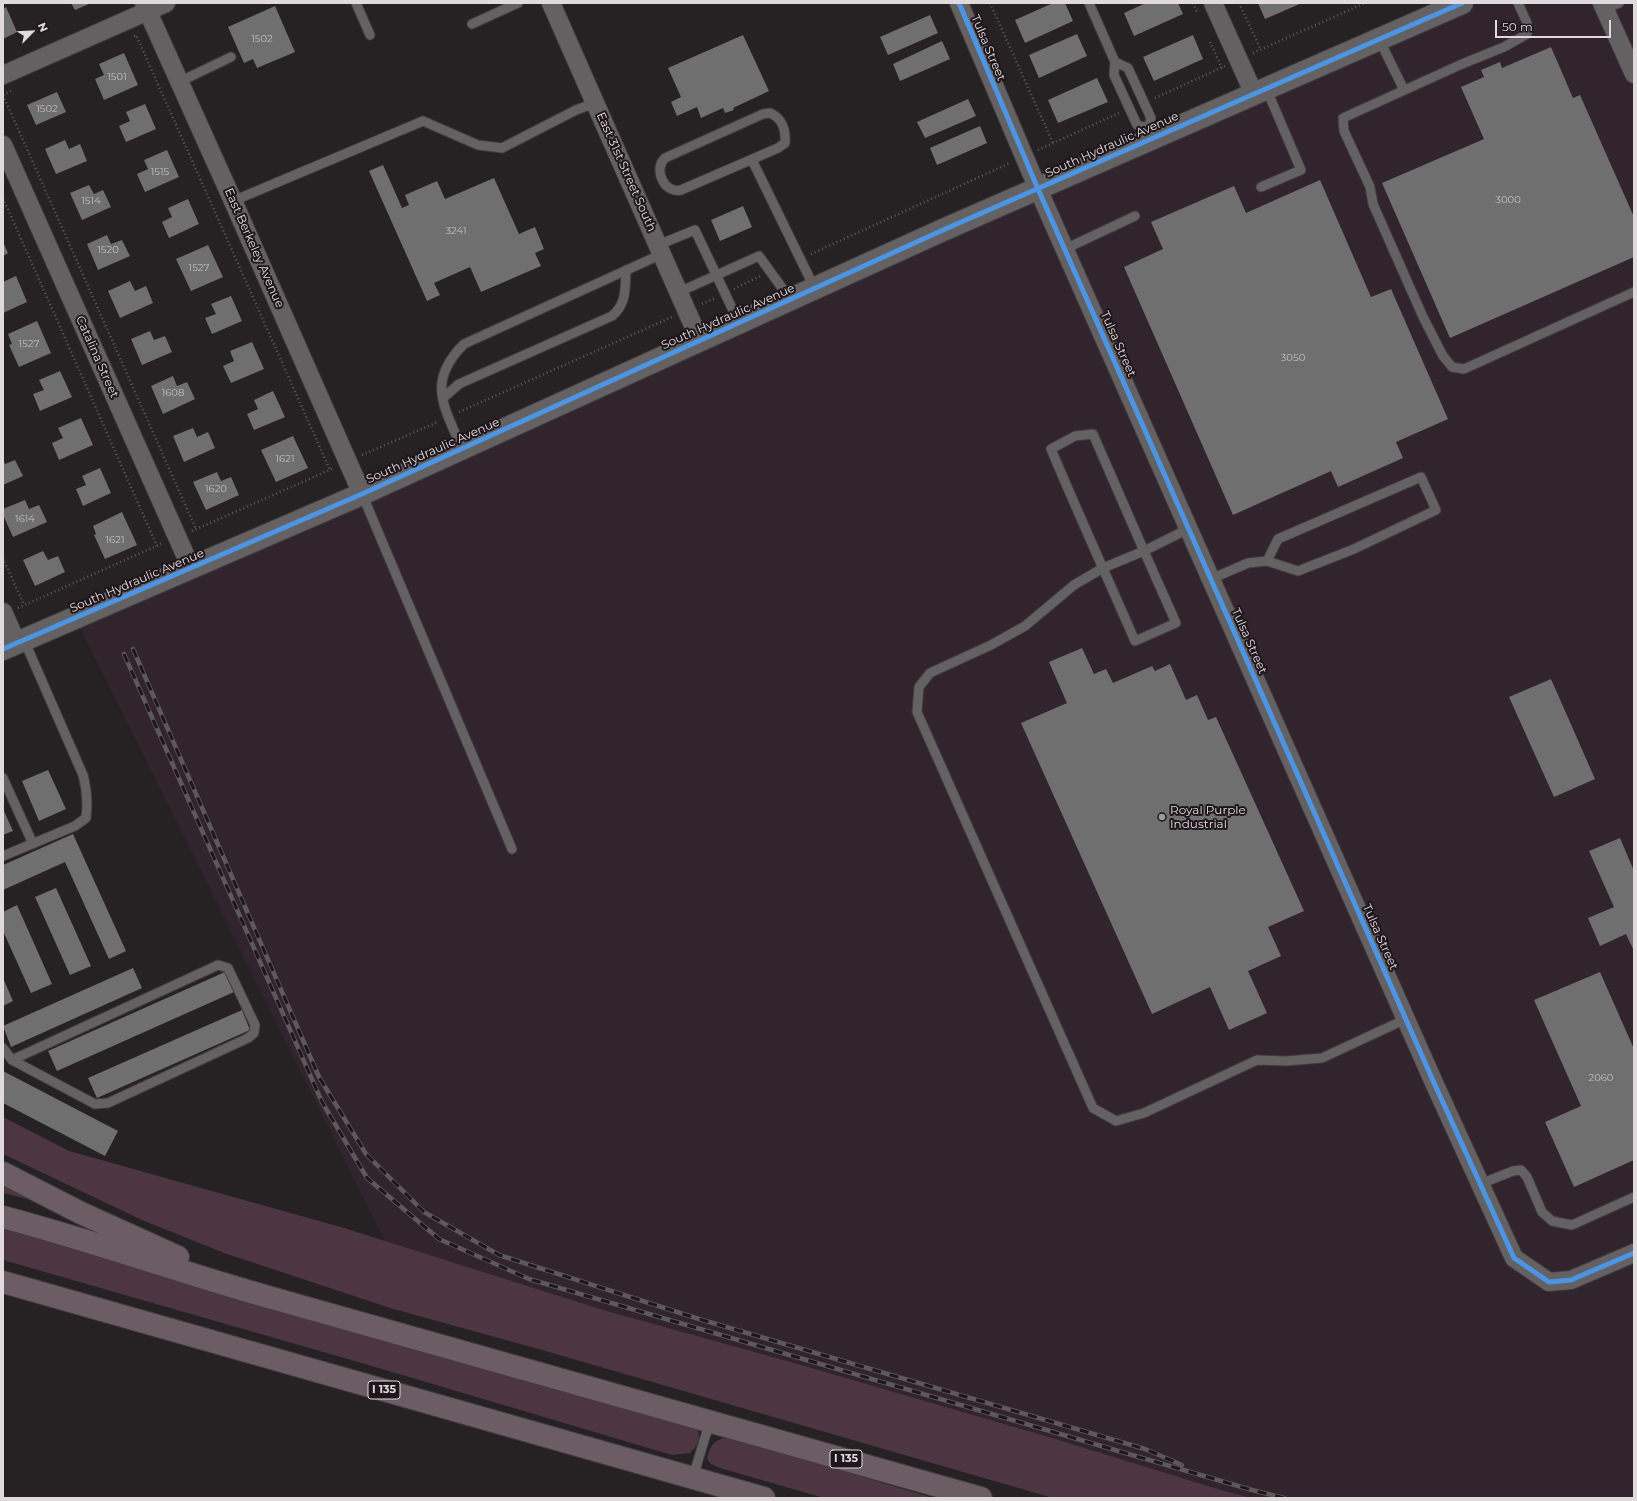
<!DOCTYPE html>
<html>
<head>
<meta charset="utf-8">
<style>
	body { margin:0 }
	#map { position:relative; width:1637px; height:1501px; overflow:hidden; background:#262123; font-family:Montserrat,sans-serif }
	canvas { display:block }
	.frame { position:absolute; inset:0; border:4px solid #e0dadd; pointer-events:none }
	.north { position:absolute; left:12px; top:12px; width:40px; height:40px; -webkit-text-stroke:3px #1e161a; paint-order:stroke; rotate:66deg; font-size:11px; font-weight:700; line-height:16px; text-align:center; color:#e0dadd }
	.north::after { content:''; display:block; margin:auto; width:14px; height:18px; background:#e0dadd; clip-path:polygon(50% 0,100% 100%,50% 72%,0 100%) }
	.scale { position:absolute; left:1495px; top:20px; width:116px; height:18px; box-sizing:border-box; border:2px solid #e0dadd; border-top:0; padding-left:5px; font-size:12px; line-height:14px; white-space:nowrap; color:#e0dadd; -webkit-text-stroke:3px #1e161a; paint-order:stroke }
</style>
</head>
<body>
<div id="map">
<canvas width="1637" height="1501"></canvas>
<div class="frame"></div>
<div class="north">N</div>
<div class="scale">50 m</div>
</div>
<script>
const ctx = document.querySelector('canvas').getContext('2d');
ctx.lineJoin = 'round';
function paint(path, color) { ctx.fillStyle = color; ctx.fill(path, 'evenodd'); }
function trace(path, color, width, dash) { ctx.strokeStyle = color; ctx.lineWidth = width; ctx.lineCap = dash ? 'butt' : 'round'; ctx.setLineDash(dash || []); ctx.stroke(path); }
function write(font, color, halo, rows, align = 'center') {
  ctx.font = font + ' Montserrat,sans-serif'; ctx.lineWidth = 4; ctx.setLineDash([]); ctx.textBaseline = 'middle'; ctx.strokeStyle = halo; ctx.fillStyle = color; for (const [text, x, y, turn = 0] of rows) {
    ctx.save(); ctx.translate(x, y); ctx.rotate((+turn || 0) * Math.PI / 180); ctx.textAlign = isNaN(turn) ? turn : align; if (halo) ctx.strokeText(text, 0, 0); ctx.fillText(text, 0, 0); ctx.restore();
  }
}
paint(new Path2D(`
	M1457 3H1634V1498H1153L389 1249 75 618Z`), '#32242c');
paint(new Path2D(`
	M3 1117 69 1151 344 1228 603 1310 794 1363 1042 1435 1224 1491 1251 1498H1053L542 1350 390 1308 224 1253 142 1220 3 1154Z
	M3 1182 35 1201 3 1193Z
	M3 1228 79 1249 697 1429C702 1439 697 1446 690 1453L672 1455 372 1366 3 1260Z
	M729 1436 749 1443 933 1498H824L720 1468 711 1464 707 1459C711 1443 714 1441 729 1436Z`), '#4d3641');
paint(new Path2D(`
	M71 3H91L75 10Z
	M1053 3H1065L1073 21 1025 43 1015 20Z
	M1146 3H1178L1183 14 1134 36 1124 13Z
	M1258 3H1302L1265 19Z
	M275 6 295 52 257 68 253 59 244 63 228 27Z
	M6 7 17 32 3 39V9Z
	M930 15 938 33 888 55 880 37Z
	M1077 34 1087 56 1039 78 1029 55Z
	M743 35 769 91 733 108 734 110 725 113 723 108 701 118 697 107 677 116 671 102 681 97 668 68Z
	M1193 35 1203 59 1154 81 1143 57Z
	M942 41 950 59 900 81 893 64Z
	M1551 47 1573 98 1580 95 1634 217V257L1450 338 1382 183 1484 139 1461 87 1484 77 1481 70 1500 62 1502 68Z
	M124 53 138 85 104 100 95 79 104 75 99 64Z
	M1097 78 1108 102 1058 123 1048 100Z
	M57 92 66 112 36 125 27 105Z
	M968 99 976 116 925 138 917 122Z
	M145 104 156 129 126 142 119 126 130 121 126 112Z
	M980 126 987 143 937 165 930 148Z
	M65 140 69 149 80 144 87 161 56 174 45 149Z
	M167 150 179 177 145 192 137 174 148 169 144 160Z
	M383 165 402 208 409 205 405 195 437 181 445 199 494 178 519 234 535 227 544 249 535 253 541 266 481 292 470 267 434 283 440 295 427 301 369 171Z
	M1320 180 1371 297 1391 289 1448 419 1396 442 1403 458 1338 487 1331 471 1233 515 1124 267 1163 249 1151 222 1234 186 1246 213Z
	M89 185 94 194 103 190 111 207 82 220 70 193Z
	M188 199 199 224 169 238 162 222 172 217 168 208Z
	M743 206 752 227 720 241 711 220Z
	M107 235 111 244 122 240 130 256 98 270 87 244Z
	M3 242 8 253 3 256Z
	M208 245 223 277 191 291 176 259Z
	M16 276 27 302 3 313V282Z
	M130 281 135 291 146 286 153 303 120 318 108 291Z
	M231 296 242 321 212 334 205 318 216 314 211 304Z
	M37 321 51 353 19 367 9 345 12 344 8 334Z
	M150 331 154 340 165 336 172 352 142 365 131 339Z
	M252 342 264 369 231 383 223 366 234 361 230 351Z
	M60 371 72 397 40 411 33 394 44 390 39 380Z
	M173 376 177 386 187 382 195 399 163 414 151 386Z
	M273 391 285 417 254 430 247 414 258 409 254 400Z
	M81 418 93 445 59 460 52 443 63 438 58 428Z
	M193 428 197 437 208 432 215 448 184 462 173 436Z
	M293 436 308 468 276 482 261 450Z
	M3 460 5 464 15 460 23 476 3 485Z
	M100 468 111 493 83 506 76 489 86 485 82 476Z
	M217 472 221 481 231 477 239 495 206 510 193 482Z
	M25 500 29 509 39 505 47 522 13 537 3 515V509Z
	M122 512 137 545 105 559 94 535 96 534 93 526Z
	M43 551 48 560 58 556 65 572 35 586 23 560Z
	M1082 648 1094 674 1106 669 1113 683 1152 666 1155 671 1170 664 1186 700 1197 695 1208 720 1216 717 1304 911 1268 927 1281 956 1248 971 1267 1013 1229 1030 1210 987 1152 1014 1021 723 1067 703 1049 662Z
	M1551 679 1595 779 1554 797 1509 697Z
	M48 770 66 809 39 821 22 781Z
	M3 809 13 831 3 835Z
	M73 834 126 951 109 959 65 862 3 890V865Z
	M1620 838 1634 871V951L1626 934 1600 946 1588 918 1614 907 1589 851Z
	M56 888 91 966 70 975 35 897Z
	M17 905 52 984 31 993 3 931V912Z
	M133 968 142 988 11 1047 3 1026Z
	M225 972 234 992 57 1071 48 1051Z
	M1600 972 1634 1049V1160L1574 1187 1545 1122 1581 1106 1534 1000Z
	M3 978 13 1001 3 1006Z
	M242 1010 250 1030 97 1098 88 1078Z
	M3 1071 118 1131 105 1156 3 1103Z`), '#6f6f6f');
const service = new Path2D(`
	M356 3 370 35
	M1089 3 1115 62 1114 75 1137 125 1148 128
	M1518 3 1527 23V34L1504 47 1462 64 1343 118 1344 131 1370 187 1373 204 1423 317 1443 356 1452 367 1464 369 1634 292
	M1605 9 1619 3
	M472 24 518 3
	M1379 39 1404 90
	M1115 62 1128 68 1151 118 1148 128 1150 133
	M179 82 231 57
	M770 113C782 118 786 130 785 143L778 148 681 190C664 194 653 169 665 158L763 114Z
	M752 160 815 289
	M1261 187 1301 170 1266 88
	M233 201 423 121 478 145 502 148 576 110 595 103
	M658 245 695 230 739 323
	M1065 249 1135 216
	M679 292 759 256 790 299
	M443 398 459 384 612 316C627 303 625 289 626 270
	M462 449C444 406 426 382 464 344L662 254
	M1421 477 1436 510 1354 549 1298 571 1267 561 1278 539Z
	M362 494 512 849
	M1188 529 1144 551 1093 434 1075 436 1051 449C1078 513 1107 577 1135 641L1176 623 1144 551 1103 568 1074 585 1025 626 991 645 930 673 919 687 917 712 1093 1108 1116 1121 1144 1113 1257 1060 1286 1061 1322 1058 1406 1019
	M1211 579 1248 563 1267 561
	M3 778 33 844
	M3 856 75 826 86 818C88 802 87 790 83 775L24 640
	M3 1048 12 1060 95 1104 108 1103 248 1038 254 1033 255 1025 228 968 218 965 12 1060
	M1480 1184 1513 1171 1521 1170 1527 1177 1542 1212 1552 1221 1572 1225 1634 1197
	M693 1477 710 1421`);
const minor = new Path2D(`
	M144 3 233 201 362 494
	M551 3 700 341
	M959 3 1038 189 1435 1085 1514 1258 1549 1282 1571 1280 1634 1253
	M1213 3 1254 94
	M1602 3 1634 74
	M3 75 166 3
	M3 145 191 568
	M3 612 17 643`);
const tertiary = new Path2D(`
	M3 649 362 494 943 230 1462 3`);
const motorway = new Path2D(`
	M3 1173 81 1213 178 1257
	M3 1217C94 1241 182 1273 272 1298 508 1366 745 1430 981 1498
	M3 1282 764 1498`);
trace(service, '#413c3f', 11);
trace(minor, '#413c3f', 20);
trace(tertiary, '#413c3f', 24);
trace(motorway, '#413c3f', 24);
trace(new Path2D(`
	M990 3 1053 143
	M1193 3 1197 12
	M1239 3 1261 50
	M134 36 136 35 330 470
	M1210 42 1222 68
	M1253 53 1365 3
	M3 95 11 91
	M3 95 196 529
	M1155 98 1225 66
	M1038 150 1119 113
	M3 198 157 546
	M811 254 1010 163
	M734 289 760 276
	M702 304 715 298
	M459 412 672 317
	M362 455 438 422
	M192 531 334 468
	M3 558 24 605
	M18 608 163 543`), '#615c5e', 2.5, [1, 3]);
trace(service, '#646162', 9);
trace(minor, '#646162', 18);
trace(tertiary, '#646162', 22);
trace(motorway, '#6c5d64', 22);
const rail = new Path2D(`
	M133 649 319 1077 366 1154 424 1212 499 1255 699 1319 1145 1449 1182 1465
	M124 654 322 1102 367 1178 439 1239 529 1279 1252 1490 1284 1498`);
trace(rail, '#5d595a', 4.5);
trace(rail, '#1e161a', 3, [9]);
trace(new Path2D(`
	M959 3 1038 189 1435 1085 1514 1258 1549 1282 1571 1280 1634 1253
	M3 649 362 494 943 230 1462 3`), '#4d94e3', 5);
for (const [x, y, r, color] of [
	[1162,817,4,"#9f999c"]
]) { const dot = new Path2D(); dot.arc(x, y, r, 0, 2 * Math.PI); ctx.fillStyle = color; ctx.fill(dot); trace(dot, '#1e161a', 1.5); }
write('10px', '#c4bfc2', null, [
	["1502",262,39],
	["1501",117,77],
	["1502",47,109],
	["1515",160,172],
	["3000",1508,200],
	["1514",91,201],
	["3241",456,231],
	["1520",108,250],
	["1527",199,268],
	["1527",29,344],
	["3050",1293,358],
	["1608",173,393],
	["1621",285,459],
	["1620",216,489],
	["1614",25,519],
	["1621",115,540],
	["2060",1601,1078]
]);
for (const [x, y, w] of [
	[384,1390,32],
	[846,1459,32]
]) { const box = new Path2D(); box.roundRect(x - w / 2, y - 9, w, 18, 3); ctx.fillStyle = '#1e161a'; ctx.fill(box); trace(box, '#e0dadd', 1); }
write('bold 11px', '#e0dadd', null, [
	["I 135",384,1390],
	["I 135",846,1459]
]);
write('12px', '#e0dadd', '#1e161a', [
	["Tulsa Street",988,48,67],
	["South Hydraulic Avenue",1112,145,-24],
	["East 31st Street South",626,172,66],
	["East Berkeley Avenue",254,248,66],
	["South Hydraulic Avenue",728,317,-24],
	["Tulsa Street",1118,344,66],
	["Catalina Street",97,357,66],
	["South Hydraulic Avenue",433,451,-24],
	["South Hydraulic Avenue",137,581,-23],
	["Tulsa Street",1249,641,66],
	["Tulsa Street",1380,937,66]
]);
write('12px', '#e0dadd', '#1e161a', [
	["Royal Purple",1170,810],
	["Industrial",1170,824]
], 'left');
</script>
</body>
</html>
